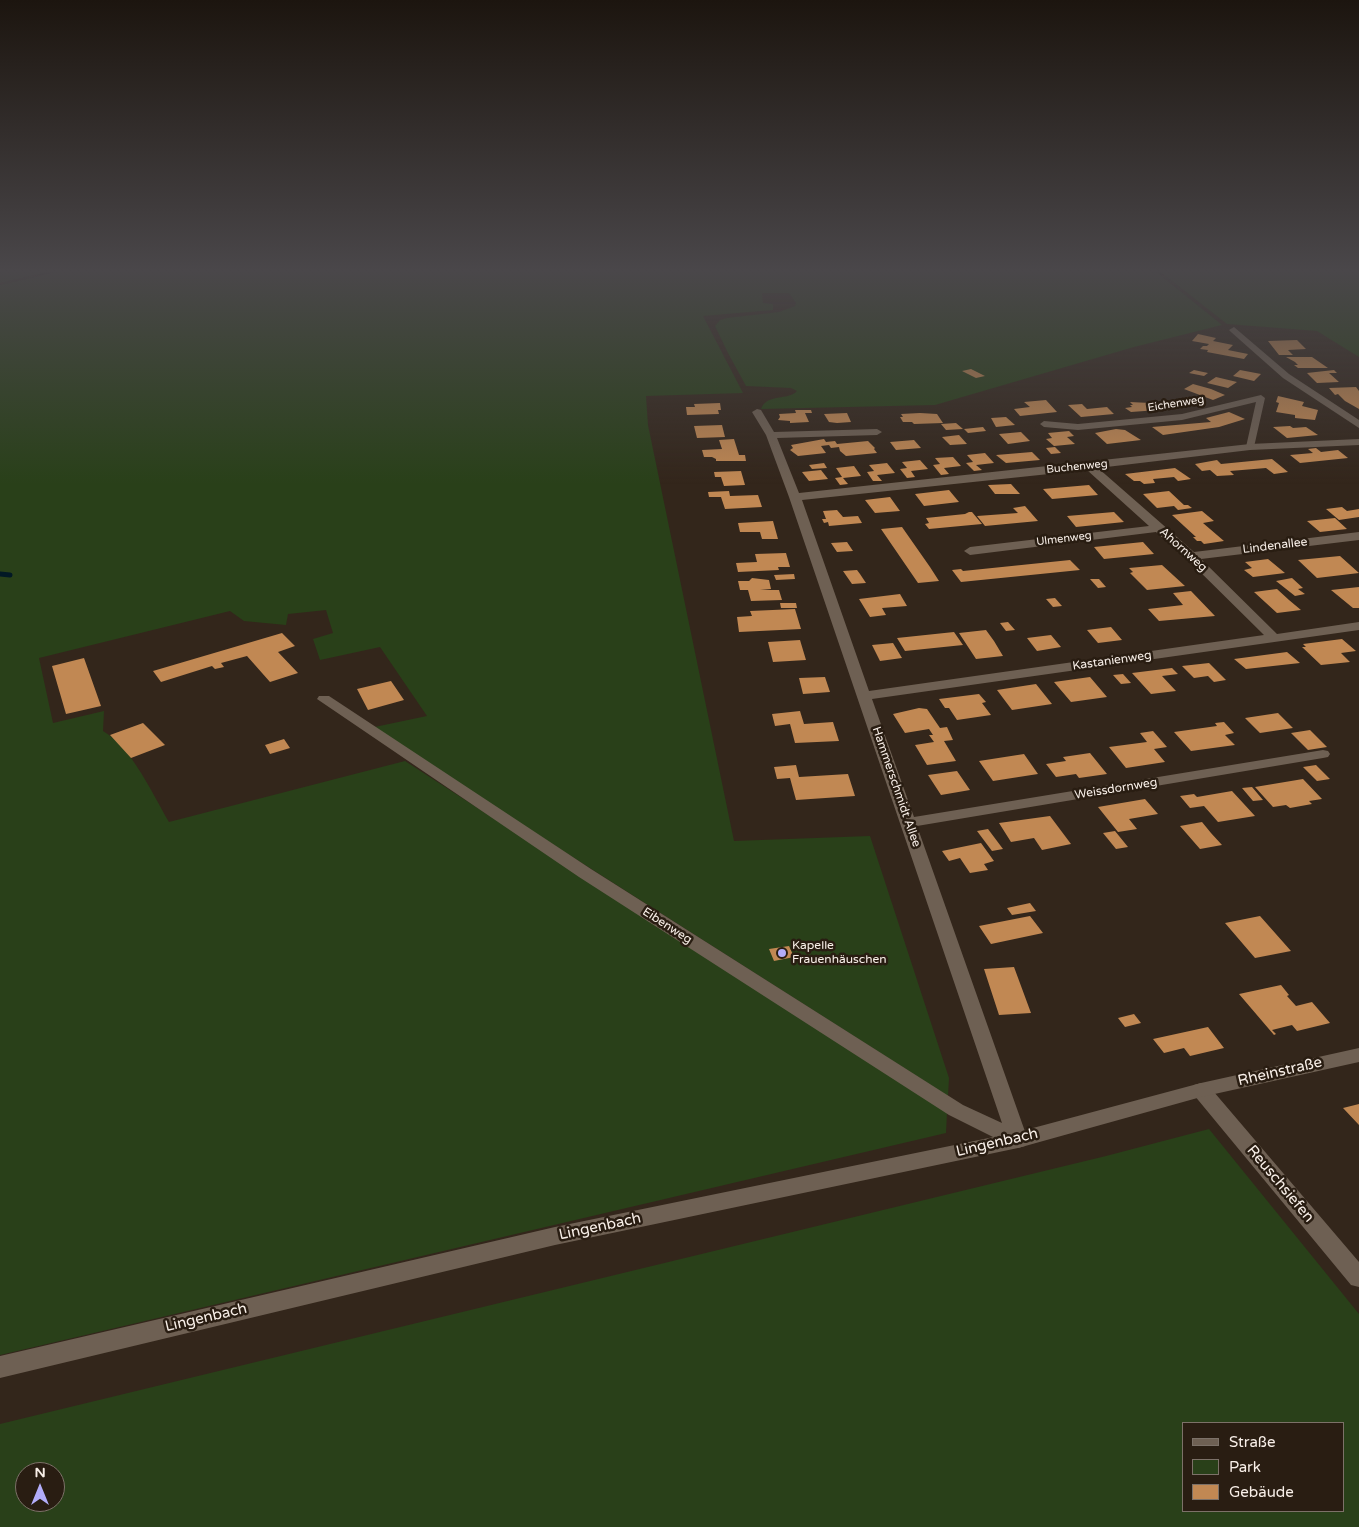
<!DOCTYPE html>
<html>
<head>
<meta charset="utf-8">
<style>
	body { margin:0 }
	#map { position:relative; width:1359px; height:1527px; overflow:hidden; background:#33261b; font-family:"Varela Round",sans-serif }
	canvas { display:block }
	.legend { position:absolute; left:1182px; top:1422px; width:162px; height:90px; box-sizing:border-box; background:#291d12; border:1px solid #7c7168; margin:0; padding:6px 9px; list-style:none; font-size:15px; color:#f8efe8 }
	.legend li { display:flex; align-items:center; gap:10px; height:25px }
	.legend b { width:25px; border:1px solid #7c7168 }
	.north { position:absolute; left:15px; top:1462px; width:50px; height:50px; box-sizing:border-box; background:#291d12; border:1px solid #7c7168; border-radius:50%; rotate:0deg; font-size:14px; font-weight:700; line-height:20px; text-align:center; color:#f8efe8 }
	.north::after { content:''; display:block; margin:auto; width:18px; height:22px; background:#b3adf9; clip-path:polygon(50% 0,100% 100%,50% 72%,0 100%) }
</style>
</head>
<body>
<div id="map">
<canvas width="1359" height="1527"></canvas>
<ul class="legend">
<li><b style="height:6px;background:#6e6053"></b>Straße</li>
<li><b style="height:14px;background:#294019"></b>Park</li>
<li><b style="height:14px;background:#c18853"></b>Gebäude</li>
</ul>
<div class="north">N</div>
</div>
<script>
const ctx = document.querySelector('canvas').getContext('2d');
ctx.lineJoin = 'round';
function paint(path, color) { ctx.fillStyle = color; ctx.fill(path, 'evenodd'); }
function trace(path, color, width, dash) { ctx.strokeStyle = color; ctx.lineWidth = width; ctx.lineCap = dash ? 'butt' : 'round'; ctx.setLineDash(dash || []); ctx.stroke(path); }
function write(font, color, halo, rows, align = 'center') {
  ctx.font = font + ' "Varela Round",sans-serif'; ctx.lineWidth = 5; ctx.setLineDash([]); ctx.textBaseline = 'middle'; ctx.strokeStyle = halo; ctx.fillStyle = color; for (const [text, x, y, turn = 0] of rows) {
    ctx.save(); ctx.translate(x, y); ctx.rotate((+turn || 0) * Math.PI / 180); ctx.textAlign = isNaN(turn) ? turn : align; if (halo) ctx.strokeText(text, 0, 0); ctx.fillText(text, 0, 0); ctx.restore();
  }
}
paint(new Path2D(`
	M0 270H56L0 283Z
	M65 270H1154L1222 325 1134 347 935 405 761 409C767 393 788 401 797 391L791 388 746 386 728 353 715 326 720 320 727 318 779 312 795 306 796 303 789 293H762L763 303 773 304V310L703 316 743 393 646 396 648 425 734 841 870 836 949 1078 948 1096 370 728 427 716 380 647 320 660 313 639 333 633 326 610 288 614 286 625 244 621 230 611 39 658 53 723 104 711 103 731C132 748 152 793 169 822L405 761 947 1112 946 1133 0 1355V285Z
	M1158 270H1359V357L1317 331 1227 324Z
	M1209 1129 1359 1314V1527H0V1424L1106 1156ZM1183 1423H1343V1511H1183ZM25 1472H55V1502H25Z`), '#294019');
trace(new Path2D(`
	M0 574 10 575`), '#021825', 5);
paint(new Path2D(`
	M1198 334 1216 338 1213 341 1233 345 1228 350 1248 354 1244 359 1207 352 1208 350 1200 349 1203 346H1207L1209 344 1192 341Z
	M1297 340 1306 349 1288 350 1293 355H1279L1268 341Z
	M1286 357H1312L1328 368H1298L1294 365H1298L1295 362Z
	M971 369 985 376 976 378 962 371Z
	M1194 370 1208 373 1204 376 1189 373Z
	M1240 370 1261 374 1254 381 1233 376Z
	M1334 370 1337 373H1329L1339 382 1317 383 1307 373Z
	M1216 377 1237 382 1228 388 1207 383Z
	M1193 384 1211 389 1225 395 1213 400 1184 389Z
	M1356 387 1359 391V409L1345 401 1338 394 1335 395 1329 388Z
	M1278 396 1304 402 1302 406 1318 410 1315 420 1295 418V415L1276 412 1279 403 1276 402Z
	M1189 397 1200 403 1183 407 1172 401Z
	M1046 400 1057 412 1020 416 1014 409 1030 407 1024 402Z
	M1130 402 1150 403 1158 410 1131 412 1125 408 1132 407 1130 405H1133Z
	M720 403 721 410H718L719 414 687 415 686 407H695L694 404Z
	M1082 404 1087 409 1107 407 1114 414 1081 417 1068 405Z
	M795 410H811L812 413H805L809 422 790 423V421L778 420 780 417 779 414 796 413Z
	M1229 412 1245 419 1219 427 1163 435 1152 427 1211 422 1206 418Z
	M847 413 851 422 837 423 829 422 824 414Z
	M920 413 937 414 943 423 914 424 912 422H903L900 417H903L901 414Z
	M1006 417 1015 425 996 427 991 418Z
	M956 423 963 429 946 430 941 424Z
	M722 425 725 437 697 438 694 426Z
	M1290 426 1293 428 1306 427 1318 435 1287 438 1273 427Z
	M983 427 986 431 968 433 964 429Z
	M1116 429 1125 430 1141 440 1107 444 1095 433Z
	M1069 431 1074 436 1067 437 1075 444 1054 446 1046 439 1052 438 1048 433Z
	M1021 432 1030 441 1008 444 999 434Z
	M959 435 967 444 950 445 942 437Z
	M734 439 739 455H745L746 461H716V459L712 457H704L702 450 722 449 719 440Z
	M824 439 826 442 835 441 837 444 868 441 875 448 874 449 877 453 846 456 840 451 839 447 831 448 829 445 821 446 826 453 798 456 790 450 793 448 791 445Z
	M914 440 921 448 896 450 890 442Z
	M1055 447 1061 453 1051 454 1046 448Z
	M1316 448 1321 452 1338 450 1348 458 1300 463 1290 455 1313 453 1308 449Z
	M1032 452 1040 460 1006 463 996 455Z
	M985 453 994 463 976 465 982 470 974 471 966 463 973 462 967 455Z
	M953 457 961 466 944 468 949 474 941 475 933 465 940 464 935 458Z
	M1272 459 1288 472 1274 474 1266 468 1230 471 1234 475 1217 476 1210 470 1202 471 1195 464 1217 460 1221 464Z
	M920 460 928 469 911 471 915 477 907 478 900 469 907 468 902 462Z
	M824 463 827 468 812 469 809 465Z
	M887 463 895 473 877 475 882 481H873L867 472 874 471 869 465Z
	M854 466 861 476 843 478 848 484 840 485 835 478 842 477 836 468Z
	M1175 468 1191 479 1178 481 1174 477 1153 479 1155 483 1144 484 1140 481H1134L1125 474Z
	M821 470 828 479 809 481 802 472Z
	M741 471 745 485 724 486 721 477H715L714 472Z
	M1011 484 1020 494H995L988 485Z
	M1089 485 1098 495 1052 499 1043 489Z
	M949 490 959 502 924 506 915 494Z
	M729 491 730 496 758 495 762 507 725 509 721 497H709L708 492Z
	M1169 491 1184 505H1188L1192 508 1178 510 1174 506 1157 508 1143 494Z
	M890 497 900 511 875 513 865 500Z
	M1025 506 1038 521 985 526 977 516 1018 513 1013 508Z
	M1342 507 1347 511 1359 509V517L1339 520 1326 509Z
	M837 510 843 517 858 516 862 523 829 526 828 522 824 523 822 519H826L823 511Z
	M1202 511 1214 521 1203 523 1224 541 1204 544 1201 541H1197L1193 537H1196L1172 515Z
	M969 512H972L982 524 929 529 925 524 929 523 926 518 965 514Z
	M1114 512 1124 522 1076 527 1067 516Z
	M1335 518 1347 529 1320 532 1307 521Z
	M773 521 778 539H762L760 532H740L738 523Z
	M902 527 930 567 939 581 918 583 881 529Z
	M847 542 853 551 837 552 831 543Z
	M1143 542 1154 554 1104 559 1094 547Z
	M786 553 790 567H778L779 570 738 572 736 563 757 562 755 554Z
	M1340 556 1359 573 1317 578 1298 560Z
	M1268 559 1285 573 1253 577 1244 570 1252 568 1245 562Z
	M1070 560 1080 570 961 582 952 570 961 569 963 571Z
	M1162 565 1185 586 1147 590 1130 573 1133 572 1129 568Z
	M857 570 860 574 866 583 852 584 843 571Z
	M794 574 795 579 776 580 774 575Z
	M752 578 769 580 771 589 760 590H779L782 600 751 601 748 590H740L738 581H749Z
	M1292 578 1303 588 1298 589 1305 594 1295 596 1276 581Z
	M1090 579H1099L1106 587 1098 588Z
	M1359 587V608H1353L1331 590Z
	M1277 589 1289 600 1301 610 1277 613 1254 592Z
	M1191 591 1215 616 1159 621 1148 609 1183 605 1173 593Z
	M900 594 907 606 882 608 886 615 870 617 859 599Z
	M1055 598 1062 606 1053 607 1046 599Z
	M780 603H796L797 608H781Z
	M795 609 801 629 739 632 737 617 752 616 750 611Z
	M1008 622 1015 630 1006 631 1000 623Z
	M1111 627 1122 640 1098 643 1087 630Z
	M986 630 994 641 1003 656 976 659 959 633Z
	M954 632 963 645 905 651 897 638Z
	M282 633 295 646 278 652 298 673 270 682 247 656 221 663 224 667 215 669 212 666 161 682 153 671Z
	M1051 635 1061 647 1037 651 1027 638Z
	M1342 639 1356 651 1341 653 1350 662 1321 665 1302 647H1306L1303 644Z
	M800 640 806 660 773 662 768 642Z
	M893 643 902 658 880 661 872 645Z
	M1287 652 1300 663 1246 669 1234 659Z
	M84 658 101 706 66 714 52 666Z
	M1209 663 1226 680 1214 682 1208 676 1194 678 1182 666Z
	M1172 668 1178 674 1162 676 1176 691 1151 694 1132 673Z
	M1123 674 1131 683 1121 684 1113 675Z
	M825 677 830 692 803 694 799 678Z
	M1090 677 1107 697 1071 702 1054 682Z
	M391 681 404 700 368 710 357 689Z
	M1036 684 1052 704 1012 710 997 690Z
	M979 694 986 702 982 703 991 715 957 720 949 708H945L939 699Z
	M919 708 927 709 940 728 947 727 953 740 944 741 956 761 927 765 915 745 934 742 929 735H933L929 729 905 733 893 714Z
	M800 711 804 724 833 722 839 741 795 743 790 724 775 726 772 714Z
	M1278 713 1293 728 1260 733 1245 718Z
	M1224 722 1234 733 1225 735 1235 745 1191 751 1174 732 1217 726 1215 723Z
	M143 723 165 745 131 758 110 735Z
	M1310 730 1327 747 1308 750 1291 733Z
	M1153 731 1167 747 1154 749 1165 762 1126 768 1109 747 1147 742 1140 733Z
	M284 739 290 748 270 754 265 745Z
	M1090 753 1107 774 1079 778 1076 774 1056 777 1046 764 1066 761 1063 757Z
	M1024 754 1038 774 993 781 979 761Z
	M796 765 799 777 848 774 855 796 796 800 790 778 777 779 774 767Z
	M1316 765 1330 779 1317 781 1303 767Z
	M957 771 970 790 941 795 928 775Z
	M1303 779 1322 799 1309 801 1312 804 1290 808 1286 805 1273 807 1255 787Z
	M1252 787 1263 800 1253 801 1242 788Z
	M1232 791 1255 816 1218 822 1204 806 1190 808 1180 796 1194 794 1197 797Z
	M1145 799 1158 814 1129 819 1137 829 1118 832 1098 807Z
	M1050 816 1071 844 1042 850 1034 838 1011 842 999 823Z
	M1202 822 1211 833 1222 845 1200 849 1180 826Z
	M988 829 1003 849 992 851 977 831Z
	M1115 831 1128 847 1116 849 1103 833Z
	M981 843 994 861 984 864 988 870 970 873 960 858 949 861 942 851Z
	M1030 903 1036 911 1012 915 1007 908Z
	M1030 916 1043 933 991 944 979 926Z
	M1260 916 1291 951 1255 958 1225 923Z
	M789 946 794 957 774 961 769 949Z
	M1014 967 1031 1013 999 1015 984 969Z
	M1281 985 1289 995 1287 996 1296 1006 1312 1002 1330 1023 1297 1031 1292 1025 1272 1030 1276 1034 1274 1035 1239 994Z
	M1134 1014 1141 1023 1125 1027 1118 1018Z
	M1208 1027 1224 1048 1190 1056 1184 1048 1164 1053 1153 1039Z
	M1359 1104V1125L1343 1108Z`), '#c18853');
paint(new Path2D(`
	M1261 395 1265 398 1254 447 1250 450 1246 447 1256 402 1182 420 1078 430 1044 427 1040 424 1044 421 1078 424 1182 414Z`), '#6e6053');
paint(new Path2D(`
	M1234 327 1289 374 1359 420V428L1283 378 1231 332 1229 330Z
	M757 409 761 410 774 432 877 429 882 432 877 435 777 438 799 493 1250 444 1359 439V445L1250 450 1098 468 1194 552 1359 532V540L1201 559 1277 634 1359 622V630L872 699 914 817 1323 750 1328 751 1330 754 1328 757 1323 758 917 826 1028 1140 1025 1146 1018 1148 1011 1146 949 1115 579 877 317 699 319 696H329L591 869 963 1105 1002 1123 789 497 766 435 752 412ZM1087 470 1149 526 970 547 964 551 970 555 1156 532 1187 559 1264 635 869 691 802 500Z
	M1201 1083 1208 1085 1359 1262V1287L1351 1285 1194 1095 1191 1090 1194 1085Z`), '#6e6053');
paint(new Path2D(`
	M1359 1048V1062L1201 1097 1018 1148 555 1245 0 1378V1356L555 1227 1018 1132 1201 1083Z`), '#6e6053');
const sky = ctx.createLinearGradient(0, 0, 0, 484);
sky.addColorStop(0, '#1c150f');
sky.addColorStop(0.56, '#4a474a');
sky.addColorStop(1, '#4a474a00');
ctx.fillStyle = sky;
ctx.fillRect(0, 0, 1359, 484);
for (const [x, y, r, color] of [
	[782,953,5,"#b3adf9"]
]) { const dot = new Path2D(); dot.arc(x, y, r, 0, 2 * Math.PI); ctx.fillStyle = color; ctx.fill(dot); trace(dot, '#291d12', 2); }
write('11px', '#f8efe8', '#291d12', [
	["Eichenweg",1176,404,-9],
	["Buchenweg",1077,467,-6],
	["Ulmenweg",1064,539,-7]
]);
write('12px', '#f8efe8', '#291d12', [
	["Lindenallee",1275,546,-7],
	["Ahornweg",1183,550,42],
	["Kastanienweg",1112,661,-8],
	["Hammerschmidt Allee",896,787,71],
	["Weissdornweg",1116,789,-9],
	["Eibenweg",667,926,33]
]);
write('12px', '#f8efe8', '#291d12', [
	["Kapelle",792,946],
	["Frauenhäuschen",792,960]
], 'left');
write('15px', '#f8efe8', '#291d12', [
	["Rheinstraße",1280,1072,-13],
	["Lingenbach",997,1143,-13],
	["Reuschsiefen",1280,1184,50],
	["Lingenbach",600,1227,-12],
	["Lingenbach",206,1318,-13]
]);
</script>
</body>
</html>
